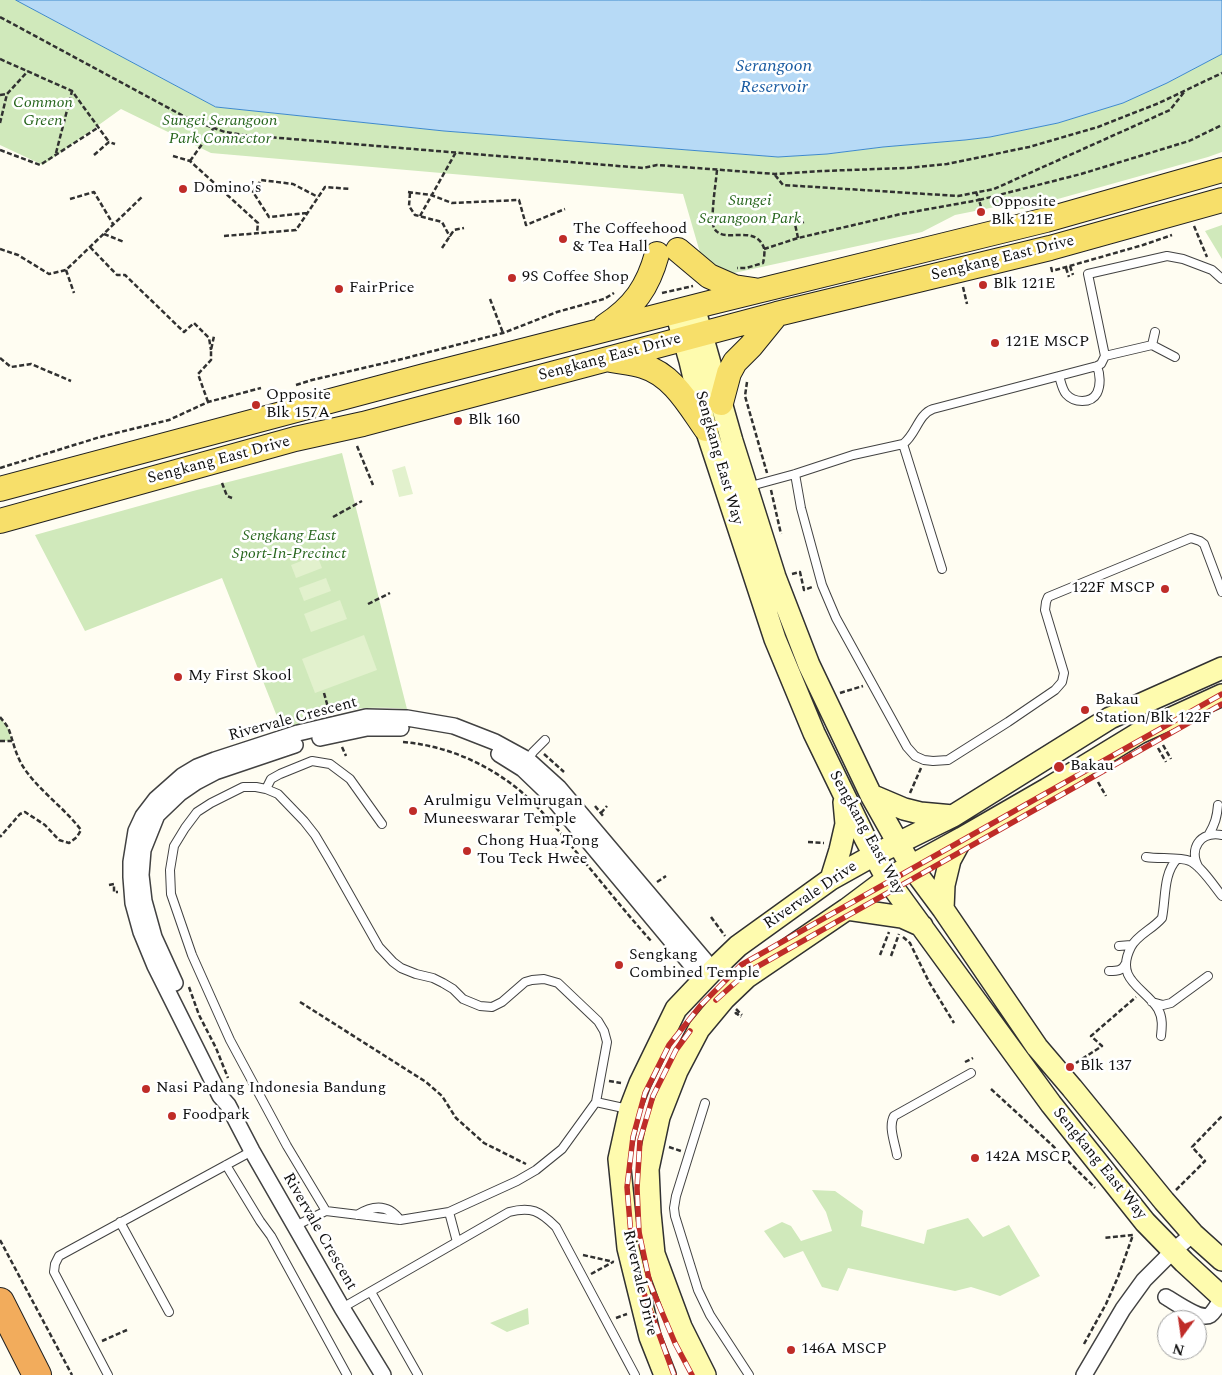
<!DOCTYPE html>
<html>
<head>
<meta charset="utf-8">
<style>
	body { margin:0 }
	#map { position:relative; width:1222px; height:1375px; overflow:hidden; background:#fffdf2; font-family:Spectral,serif }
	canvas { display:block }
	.north { position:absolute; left:1157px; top:1310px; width:50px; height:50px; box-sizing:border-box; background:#fff; border:1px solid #9f9f9f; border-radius:50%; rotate:194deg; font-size:14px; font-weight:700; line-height:20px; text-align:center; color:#0f0f0f }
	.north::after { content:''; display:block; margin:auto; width:18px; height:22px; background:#bf2c28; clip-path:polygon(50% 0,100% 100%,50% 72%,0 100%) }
</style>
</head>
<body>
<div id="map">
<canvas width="1222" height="1375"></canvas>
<div class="north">N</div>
</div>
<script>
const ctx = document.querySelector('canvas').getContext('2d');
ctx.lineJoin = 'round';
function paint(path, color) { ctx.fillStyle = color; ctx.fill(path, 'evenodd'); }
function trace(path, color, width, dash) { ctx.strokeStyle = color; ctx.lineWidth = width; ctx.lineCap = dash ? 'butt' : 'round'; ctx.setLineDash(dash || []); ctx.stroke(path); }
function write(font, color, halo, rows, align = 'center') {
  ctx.font = font + ' Spectral,serif'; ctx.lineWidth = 5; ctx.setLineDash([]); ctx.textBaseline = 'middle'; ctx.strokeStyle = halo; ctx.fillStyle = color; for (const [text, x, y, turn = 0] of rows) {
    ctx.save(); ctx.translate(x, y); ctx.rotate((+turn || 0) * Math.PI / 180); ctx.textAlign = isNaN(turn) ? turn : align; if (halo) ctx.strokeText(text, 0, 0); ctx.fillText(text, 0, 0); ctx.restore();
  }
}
paint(new Path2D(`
	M0 0H16L216 107 444 131 778 157 827 154 883 147 965 140 990 137 1058 123 1123 103 1167 83 1222 54V152L1208 157 1022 209 995 207 955 215 922 232 711 278 701 256 683 194 211 153 121 109 43 165 0 145Z
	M1222 225V259L1205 231Z
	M342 453 407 709C390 708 373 707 357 709 331 713 307 721 282 729L222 578 85 631 35 535 193 491Z
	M0 717 8 728 12 741H0Z
	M812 1190 835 1191 863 1211 861 1226 924 1244 927 1230 968 1218 983 1237 1009 1225 1040 1276 1000 1296 971 1287 955 1291 848 1268 838 1291 822 1287 803 1251 784 1258 764 1231 782 1222 791 1226 801 1241 832 1231 826 1212Z
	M528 1308 529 1324 507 1332 490 1323Z`), '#d0e9bb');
paint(new Path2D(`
	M405 466 413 494 399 497 392 470Z
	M317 555 322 568 296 578 291 565Z
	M326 578 331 591 304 601 299 588Z
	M340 600 347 619 311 632 304 614Z
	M364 635 377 670 315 693 302 659Z`), '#e2f1cd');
const water = new Path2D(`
	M16 0H1222V54L1167 83 1123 103 1058 123 990 137 965 140 883 147 827 154 778 157 444 131 216 107Z`);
paint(water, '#b7daf6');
trace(water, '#3e89cc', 1);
const lane = new Path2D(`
	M1152 345 1175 357
	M1105 356 1152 345 1155 332
	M1059 376C1061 382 1062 389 1066 394 1074 403 1091 404 1097 393 1101 385 1100 374 1097 366
	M903 444 942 569
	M795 474 801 508 822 585 836 618 907 747 915 756 924 760 933 761 948 760 1008 722 1055 690 1062 682 1064 673 1045 610 1046 602 1048 597 1191 538 1200 541 1204 544 1222 592
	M747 487 795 474 853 455 903 444C916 435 918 414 933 409L1097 366 1101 364 1105 356 1088 274 1167 256 1183 259 1212 270 1222 279
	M527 761 533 752 545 740
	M266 789 271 779 280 774 312 761 330 764 350 779 382 824
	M1209 834C1215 824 1217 817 1218 805
	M1146 857C1158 859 1180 857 1190 861 1201 866 1214 886 1222 896
	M1199 868C1188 849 1200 831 1222 835
	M1119 946 1131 945
	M1109 971C1118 971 1122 971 1126 963
	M1152 1002 1163 1005 1171 1003 1208 976
	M1161 1036C1162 1027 1163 1018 1158 1009 1144 987 1114 980 1131 947 1137 935 1153 929 1162 918 1166 898 1163 874 1177 859
	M596 1102 628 1109
	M705 1103 676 1196 674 1208 675 1216 698 1290 710 1315 749 1375
	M897 1155C895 1143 888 1127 894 1116L971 1073
	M226 1165 260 1221 271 1236 347 1375
	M449 1212 457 1242
	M357 1215C373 1205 388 1204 400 1220
	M120 1222 169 1312
	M295 1226 326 1211 400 1220 449 1212 517 1181 536 1170 562 1149 596 1102 607 1042 604 1031 598 1021 558 983 544 979 532 980 525 982 502 1002 492 1007 480 1006 463 999 453 989 443 983 433 978 416 974 401 968 393 962 379 947 331 862 315 835 304 821 278 794 266 789 256 787H243L211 803 197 812 185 828 174 846 170 870 171 894 192 955 230 1040 287 1146 326 1211
	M371 1292 418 1375
	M342 1308 509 1212C531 1206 540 1211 556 1227L635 1375
	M108 1375 54 1272 55 1264 59 1256 252 1151`);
const street = new Path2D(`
	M320 738 367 728H401
	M499 754 523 769 549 794 704 980
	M175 983 154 937 144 901 141 875 143 850 157 815 180 793 196 782 215 772 295 745
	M1166 1297C1175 1302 1201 1321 1210 1315 1215 1311 1218 1304 1222 1299
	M383 1375 342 1308 252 1151 228 1105 220 1096 155 966 141 932 133 903 131 877V862L136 831 143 816 156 799 182 776 197 767 215 760 298 733 366 717 407 718 454 726 495 742 528 760 559 788 713 970
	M1084 1375 1123 1309 1144 1280 1173 1251 1193 1234`);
const secondary = new Path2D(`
	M694 307 732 441 775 577 809 665 871 795 911 866 943 909 1037 1047 1072 1088 1164 1201 1193 1234 1222 1260
	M676 312 690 361 706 429 775 639 814 733 865 838 887 879 1051 1104 1145 1222 1184 1262 1222 1297
	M871 795 904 809 920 813 953 816
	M831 879 840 850 846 824 844 802
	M847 909 902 917 922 926
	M943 909 944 885 950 860 962 838
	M665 1375 650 1337 628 1248 619 1159 630 1109 640 1083 676 1009 713 970 738 946 831 879 874 855 953 816 1110 718 1222 668
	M705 1375 681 1327 654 1254 650 1213 648 1169 659 1117 677 1071 699 1029 724 999 747 977 847 909 887 879 962 838 1047 789 1139 733 1222 695`);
const primary = new Path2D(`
	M678 250 709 276 734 287 754 290
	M605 326C634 307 648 287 657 254
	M611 360C622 362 633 363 643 366 673 375 689 405 706 429
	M721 403 729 373 735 362 751 346 777 314
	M0 489 424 376 709 303 1046 220 1222 170
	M0 521 295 439 363 424 777 314 1050 248 1222 200`);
const highway = new Path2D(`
	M0 1302 37 1375`);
trace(lane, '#424242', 10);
trace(street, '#424242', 18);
trace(secondary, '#313131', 24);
trace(primary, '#202020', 26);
trace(highway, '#202020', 30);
trace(new Path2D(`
	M0 17 189 119 225 132 244 135 643 168 657 165 775 174 822 171 906 168 947 164 1029 147 1098 127 1159 103 1222 73
	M0 59 72 91 109 142
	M0 95 7 94
	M0 123 7 94 28 71
	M0 150 40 165 99 127
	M56 153 72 91
	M94 155 109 142 115 144
	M173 156 190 161 258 223 257 233
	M190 161 213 129
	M717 170C716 182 710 219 714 228 723 245 755 223 764 248 765 252 764 259 763 263L746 268H737
	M775 175 783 185 958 196 994 189 1170 110 1185 91
	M224 191 257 185
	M408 192 431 195 452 203 519 200 526 225 565 209
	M410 193 409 206 415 215 442 222 450 237
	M70 199 94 192 113 224
	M981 207 979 200 1081 174 1189 141 1222 125
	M307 213 269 217 253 192 261 180 293 184 318 197
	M420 216 456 152
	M1194 226 1207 257
	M104 234 124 242
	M224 236 296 230 325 187 350 189
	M798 238 795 224 804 222
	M90 247 117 275H125L184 332 194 323 209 338 211 350
	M442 248 454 230 464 228
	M0 249 18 255 49 274 66 270 143 196
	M764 249 798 238 901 214 979 200 976 192
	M1070 266 1073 275
	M1051 267 1052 271 1143 245 1172 235
	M1066 268 1069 277
	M66 270 74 293
	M963 287 967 304
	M662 293 693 286
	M490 299 503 333
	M0 358 11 367 31 364 71 381
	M747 382 745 396 767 473
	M296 385 312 380 402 359 503 333 557 312 604 299 614 293
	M208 402 198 374 211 360V350L214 336
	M357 446 373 485
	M0 468 100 437 169 420 208 402 261 388
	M222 483 227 496 232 498
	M771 490 781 534
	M333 517 362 501
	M792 574 800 572 804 590 812 587
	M368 604 390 593
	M324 693 329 711
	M840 693 863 686
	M0 717C3 721 7 725 9 730 13 741 15 752 21 763 34 787 64 807 81 830L77 837 69 843 59 840 45 825 25 812 20 814 0 837
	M0 741H12
	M403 742C440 745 476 759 506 780 532 798 553 824 573 848 599 879 625 912 652 942
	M1163 745 1171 759
	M342 747 346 756
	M1158 748 1166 762
	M544 754 564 772
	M1098 782 1106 796
	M910 793 921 768
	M595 806 604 817
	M601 813 607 806
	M808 842 824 843
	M555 847 566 840
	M657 882 666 876
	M109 885 114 884V892H118
	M711 917 725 936
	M903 937 910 943 929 982 954 1023
	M880 955 889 932
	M891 956 899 934
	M189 987 199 1015 216 1048 228 1078
	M300 1002 426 1082 442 1096 456 1118 484 1143 526 1164
	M736 1009 742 1015
	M735 1014 736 1013 741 1017
	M965 1062 973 1058
	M1076 1063 1102 1046 1091 1036 1136 997
	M609 1081 621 1083
	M991 1089 1052 1145 1095 1188
	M669 1147 681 1151
	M1176 1190 1205 1161 1192 1147 1222 1116
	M0 1240 72 1375
	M583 1255 614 1262
	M591 1274 613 1262
	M616 1318 627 1314
	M102 1341 127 1330
	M1084 1344 1106 1304 1118 1277 1133 1235 1104 1238`), '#313131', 2.5, [5, 2.5]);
trace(lane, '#fff', 8);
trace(street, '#fff', 15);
trace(secondary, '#fefbae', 21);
trace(primary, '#f7df6a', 24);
trace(highway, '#f2ac5c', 28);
const rail = new Path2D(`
	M716 1000 746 973 1222 704
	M690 1031 676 1050 653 1096 640 1140 637 1188 639 1232 650 1284 675 1343 692 1375
	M674 1375 641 1285 631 1235 627 1187 633 1137 645 1093 669 1045 701 1005 741 965 1222 694`);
trace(rail, '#bf2c28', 5.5);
trace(rail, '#fff', 4, [11]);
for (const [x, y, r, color] of [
	[183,189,5,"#bf2c28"],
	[981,212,5,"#bf2c28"],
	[563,239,5,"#bf2c28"],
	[512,278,5,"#bf2c28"],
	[983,285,5,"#bf2c28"],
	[339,289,5,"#bf2c28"],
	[995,343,5,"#bf2c28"],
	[256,405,5,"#bf2c28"],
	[458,421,5,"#bf2c28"],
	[1165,589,5,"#bf2c28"],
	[178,677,5,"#bf2c28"],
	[1085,710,5,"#bf2c28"],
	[1059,767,6,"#bf2c28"],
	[413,811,5,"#bf2c28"],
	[467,851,5,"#bf2c28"],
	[619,965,5,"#bf2c28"],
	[1070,1067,5,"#bf2c28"],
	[146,1089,5,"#bf2c28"],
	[172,1116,5,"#bf2c28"],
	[975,1158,5,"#bf2c28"],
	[791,1350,5,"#bf2c28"]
]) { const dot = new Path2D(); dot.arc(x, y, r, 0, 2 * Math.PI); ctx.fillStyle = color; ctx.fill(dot); trace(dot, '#fff', 2); }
write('italic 16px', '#29671f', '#fff', [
	["Common",43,104],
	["Green",43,122],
	["Sungei Serangoon",220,122],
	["Park Connector",220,140],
	["Sungei",750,202],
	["Serangoon Park",750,220],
	["Sengkang East",289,537],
	["Sport-In-Precinct",289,555]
]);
write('16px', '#0f0f0f', '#fff', [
	["Domino's",193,189],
	["Opposite",991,203],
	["Blk 121E",991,221],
	["The Coffeehood",573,230],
	["& Tea Hall",573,248],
	["9S Coffee Shop",522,278],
	["Blk 121E",993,285],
	["FairPrice",349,289],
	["121E MSCP",1005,343],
	["Opposite",266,396],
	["Blk 157A",266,414],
	["Blk 160",468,421],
	["122F MSCP",1155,589,"right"],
	["My First Skool",188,677],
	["Bakau",1095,701],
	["Station/Blk 122F",1095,719],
	["Bakau",1070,767],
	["Arulmigu Velmurugan",423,802],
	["Muneeswarar Temple",423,820],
	["Chong Hua Tong",477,842],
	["Tou Teck Hwee",477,860],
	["Sengkang",629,956],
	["Combined Temple",629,974],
	["Blk 137",1080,1067],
	["Nasi Padang Indonesia Bandung",156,1089],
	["Foodpark",182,1116],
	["142A MSCP",985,1158],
	["146A MSCP",801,1350]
], 'left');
write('16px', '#0f0f0f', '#fff', [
	["Sengkang East Drive",1003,259,-14],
	["Sengkang East Drive",610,358,-15],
	["Sengkang East Way",718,458,74],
	["Sengkang East Drive",219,461,-15],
	["Rivervale Crescent",293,720,-15],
	["Sengkang East Way",866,833,61],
	["Rivervale Drive",811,896,-34],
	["Sengkang East Way",1099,1164,51],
	["Rivervale Crescent",319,1232,60],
	["Rivervale Drive",639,1283,77]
]);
write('italic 18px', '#195ba1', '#fff', [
	["Serangoon",774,67],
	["Reservoir",774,88]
]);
</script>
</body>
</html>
